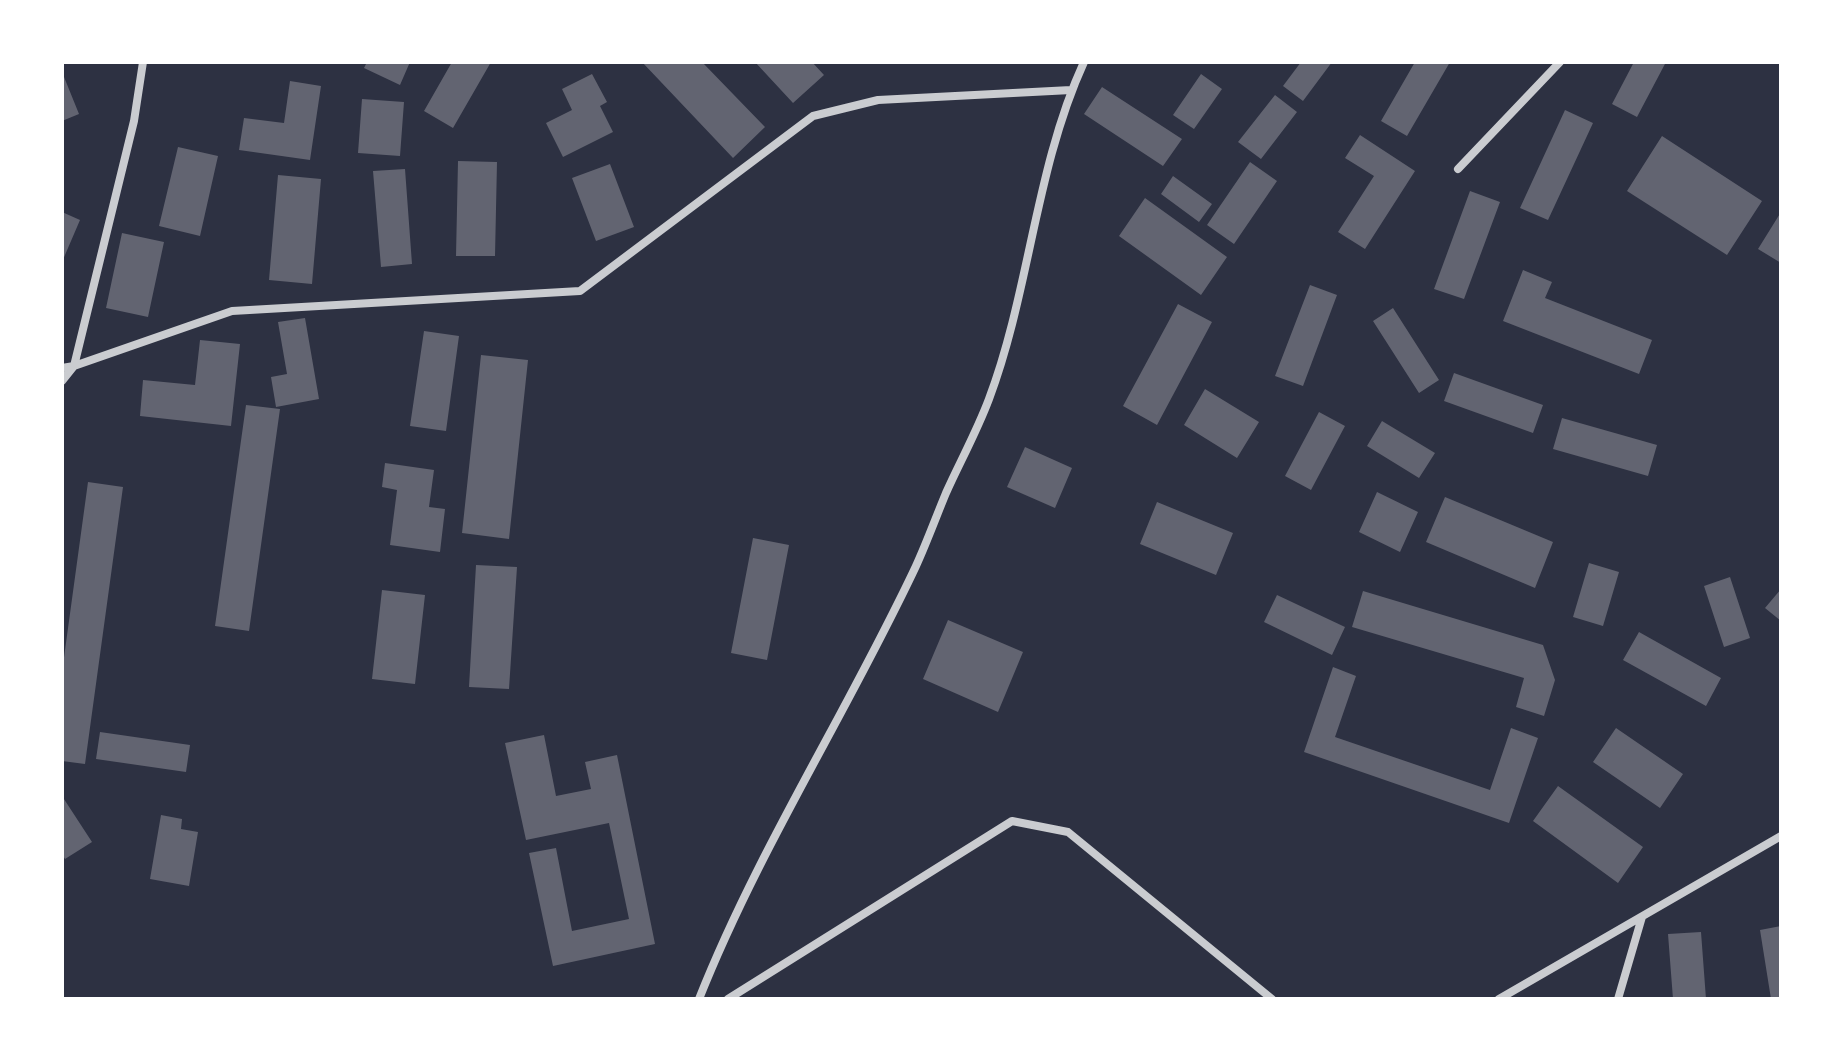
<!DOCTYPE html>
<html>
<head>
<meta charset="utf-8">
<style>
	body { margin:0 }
	#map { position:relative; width:1843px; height:1061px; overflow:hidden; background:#2d3142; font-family:"DejaVu Sans",sans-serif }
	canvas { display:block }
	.frame { position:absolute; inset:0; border:64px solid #fff; pointer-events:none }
</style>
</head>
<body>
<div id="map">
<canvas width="1843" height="1061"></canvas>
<div class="frame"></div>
</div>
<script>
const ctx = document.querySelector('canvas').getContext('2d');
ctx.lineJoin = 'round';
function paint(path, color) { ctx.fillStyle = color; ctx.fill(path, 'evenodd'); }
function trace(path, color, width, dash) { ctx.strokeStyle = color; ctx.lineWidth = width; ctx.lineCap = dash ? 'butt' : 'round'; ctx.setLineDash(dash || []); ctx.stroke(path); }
paint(new Path2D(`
	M367 62H410L400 85 364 68Z
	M452 62H491L453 128 424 111Z
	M642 62H702L765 127 733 158Z
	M755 62H812L824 75 793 103Z
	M1301 62H1332L1303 101 1283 86Z
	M1415 62H1450L1407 136 1381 121Z
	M1634 62H1666L1637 117 1612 104Z
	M62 72 79 114 62 121Z
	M592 74 607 102 600 106 613 132 563 157 546 123 572 110 562 89Z
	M1201 74 1222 89 1194 129 1173 115Z
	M290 81 321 86 310 160 239 150 244 118 284 123Z
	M1102 87 1182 139 1163 166 1084 114Z
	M1275 95 1297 112 1261 159 1238 142Z
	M362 99 404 102 400 156 358 153Z
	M1565 110 1593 123 1548 220 1520 208Z
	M1360 135 1415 171 1365 249 1338 232 1374 176 1345 158Z
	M1662 136 1762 201 1727 255 1627 191Z
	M178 147 218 156 200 236 159 226Z
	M458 161 497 162 495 256H456Z
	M1250 162 1277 181 1234 244 1207 225Z
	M610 164 634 227 596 241 572 178Z
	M405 169 412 264 381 267 373 171Z
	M278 175 321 179 312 284 269 280Z
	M1173 176 1212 204 1199 222 1161 194Z
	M1470 191 1500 202 1464 299 1434 289Z
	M1145 198 1227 257 1201 295 1119 236Z
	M62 212 80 220 62 262Z
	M1781 212V263L1758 249Z
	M122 233 164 242 148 317 106 308Z
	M1523 270 1552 282 1545 298 1652 340 1639 374 1503 321Z
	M1310 285 1337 295 1303 386 1275 376Z
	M1178 304 1212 322 1157 425 1123 406Z
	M1393 308 1439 380 1419 393 1373 321Z
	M305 318 319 399 276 407 271 377 287 374 278 322Z
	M424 331 459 336 446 431 410 426Z
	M200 340 240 344 231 426 140 416 143 380 195 385Z
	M481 355 528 360 509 539 462 533Z
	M1454 373 1543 405 1533 433 1444 401Z
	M1205 389 1259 422 1237 458 1184 425Z
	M246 405 280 409 249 631 215 626Z
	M1319 412 1345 426 1311 490 1285 476Z
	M1562 418 1657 445 1648 476 1553 449Z
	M1382 421 1435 453 1419 478 1367 446Z
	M1025 447 1072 468 1055 508 1007 487Z
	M385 463 434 470 429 507 445 509 440 552 390 545 397 490 382 487Z
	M88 482 123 487 85 764 62 761V672Z
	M1377 492 1418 512 1400 552 1359 532Z
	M1445 497 1553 542 1535 588 1426 542Z
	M1157 502 1233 533 1216 575 1140 544Z
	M753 538 789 545 767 660 731 653Z
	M1589 563 1619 572 1603 626 1573 617Z
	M476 565 517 567 509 689 469 687Z
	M1730 577 1750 638 1724 647 1704 586Z
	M1781 589V621L1765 608Z
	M382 590 425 595 415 684 372 679Z
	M1363 591 1543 645 1555 680 1544 716 1516 707 1524 678 1352 627Z
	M1277 595 1345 627 1332 655 1264 622Z
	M948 620 1023 652 998 712 923 679Z
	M1639 632 1721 678 1706 706 1623 660Z
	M1333 667 1356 676 1335 737 1490 790 1511 728 1538 738 1509 823 1304 752Z
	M1616 728 1683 774 1660 808 1593 762Z
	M100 732 190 745 186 772 96 759Z
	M544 735 556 796 591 789 585 762 617 755 655 944 553 966 529 853 556 848 572 931 629 919 609 823 526 840 505 743Z
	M1558 786 1643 847 1618 883 1533 821Z
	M62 796 92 842 65 859 62 854Z
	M161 815 182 819 181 829 198 832 189 886 150 879Z
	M1781 926V999H1771L1760 930Z
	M1701 932 1706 999H1673L1668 934Z`), '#626471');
trace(new Path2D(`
	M1458 169 1560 62
	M62 368 74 366 232 311 580 291 813 116 878 100 1071 90
	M62 381 74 366 134 121 143 62
	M699 999C759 848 847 713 916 566 927 542 936 517 946 493 960 462 977 431 989 399 1030 290 1035 169 1084 62
	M728 999 1012 821 1068 832 1272 999
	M1499 999 1781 836
	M1618 999 1642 917`), '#caccd0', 8);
</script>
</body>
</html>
